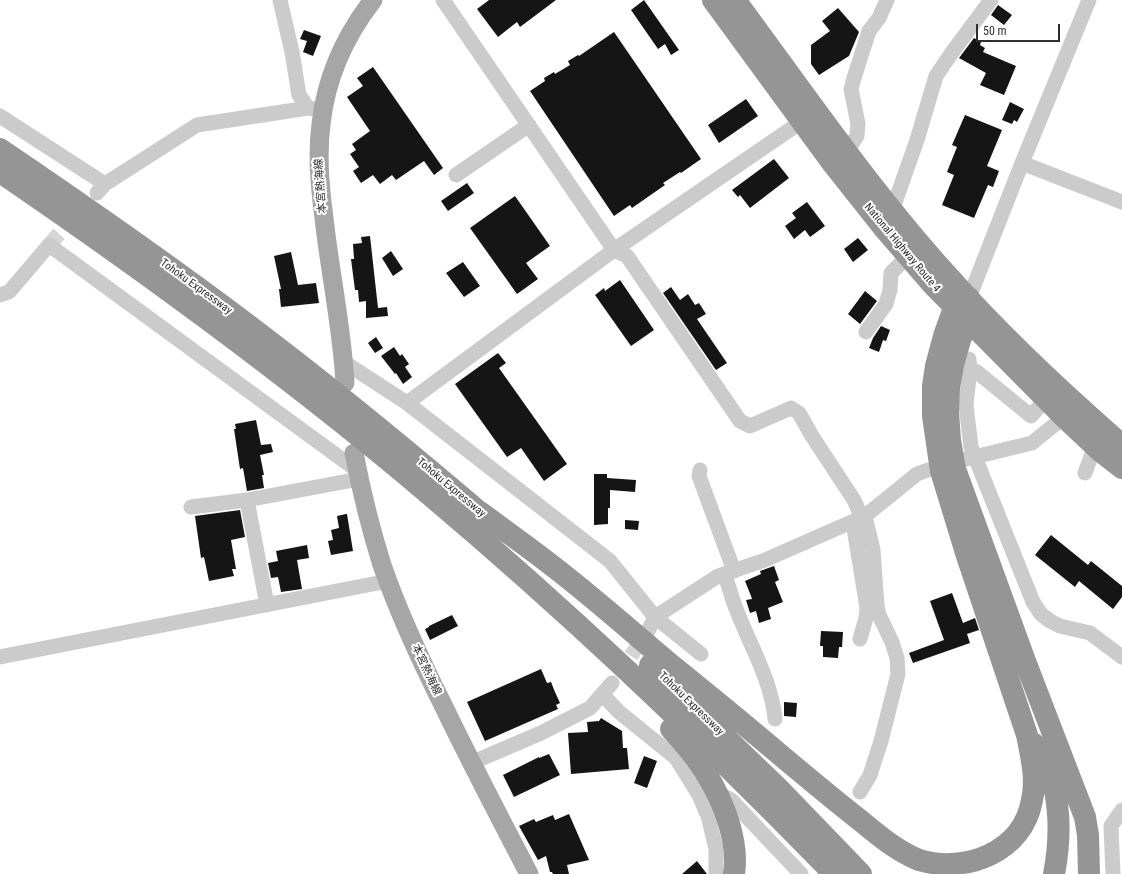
<!DOCTYPE html>
<html>
<head>
<meta charset="utf-8">
<style>
	body { margin:0 }
	#map { position:relative; width:1122px; height:874px; overflow:hidden; background:#fff; font-family:"Roboto Condensed",sans-serif }
	canvas { display:block }
	.scale { position:absolute; left:976px; top:24px; width:84px; height:18px; box-sizing:border-box; border:2px solid #2e2e2e; border-top:0; padding-left:5px; font-size:12px; line-height:14px; white-space:nowrap; color:#2e2e2e; -webkit-text-stroke:3px #fff; paint-order:stroke }
</style>
</head>
<body>
<div id="map">
<canvas width="1122" height="874"></canvas>
<div class="scale">50 m</div>
</div>
<script>
const ctx = document.querySelector('canvas').getContext('2d');
ctx.lineJoin = 'round';
function paint(path, color) { ctx.fillStyle = color; ctx.fill(path, 'evenodd'); }
function trace(path, color, width, dash) { ctx.strokeStyle = color; ctx.lineWidth = width; ctx.lineCap = dash ? 'butt' : 'round'; ctx.setLineDash(dash || []); ctx.stroke(path); }
function write(font, color, halo, rows, align = 'center') {
  ctx.font = font + ' "Roboto Condensed","Noto Sans JP",sans-serif'; ctx.lineWidth = 4; ctx.setLineDash([]); ctx.textBaseline = 'middle'; ctx.strokeStyle = halo; ctx.fillStyle = color; for (const [text, x, y, turn = 0] of rows) {
    ctx.save(); ctx.translate(x, y); ctx.rotate((+turn || 0) * Math.PI / 180); ctx.textAlign = isNaN(turn) ? turn : align; if (halo) ctx.strokeText(text, 0, 0); ctx.fillText(text, 0, 0); ctx.restore();
  }
}
paint(new Path2D(`
	M489 0H556L520 27 517 22 498 37 477 9Z
	M644 0 679 50 671 55 665 44 658 49 631 10Z
	M998 5 1012 15 1004 25 991 15Z
	M838 8 859 32 849 56 819 75 811 64V45L830 31 822 21Z
	M304 30 321 36 313 56 303 52 307 41 300 39Z
	M614 32 701 159 681 173 680 172 663 183 665 185 632 208 630 205 614 216 530 91 545 81 544 78 554 72 555 74 570 65 568 61 578 55 579 56Z
	M974 38 981 42 980 45 985 48 983 52 1016 66 1004 95 980 85 986 73 959 58Z
	M373 67 443 168 434 175 424 161 396 180 392 175 380 184 373 175 361 183 353 171 359 167 350 154 356 150 352 144 370 131 347 97 363 86 357 78Z
	M746 99 758 116 719 143 708 125Z
	M1010 102 1024 109 1017 122 1014 120 1012 124 1002 120Z
	M965 115 1002 130 987 166 999 171 993 187 988 185 974 218 942 205 954 175 947 172 957 147 952 145Z
	M774 159 789 178 750 208 740 195 738 197 732 190Z
	M467 183 474 193 448 211 441 201Z
	M515 196 550 246 526 263 538 279 517 294 470 228Z
	M807 202 825 226 810 237 805 230 794 239 785 226 796 218 792 213Z
	M370 236 378 308 387 307 388 316 366 318V301L359 302 358 290H355L351 259H354L353 244 362 243 361 237Z
	M858 238 868 250 853 262 844 249Z
	M391 251 403 269 393 276 382 258Z
	M291 252 298 285 316 283 319 303 281 307 279 289H281L274 256Z
	M463 262 480 286 464 297 446 273Z
	M620 280 654 330 631 346 595 295 604 288 605 291Z
	M671 287 680 300 688 294 695 305 699 303 706 314 697 319 727 363 716 370 663 293Z
	M865 291 877 301 860 324 848 314Z
	M881 326 890 330 886 341 883 340 879 352 869 348 873 338Z
	M376 337 383 348 375 353 368 343Z
	M394 347 400 356 402 354 409 364 405 367 412 377 403 384 396 373 395 374 381 356Z
	M498 353 506 363 499 368 567 464 544 481 521 448 507 457 455 384Z
	M256 420 261 445 271 444 273 452 260 455 264 475H262L264 488 247 491 243 468 240 469 234 429H236L235 424Z
	M594 474H607V478L636 480 635 492 610 490V508H608V524L594 525Z
	M240 510 245 537 231 540 236 569H232L234 576 209 581 204 557 201 558 195 516Z
	M346 514H347L353 551 331 555 328 541 333 540 331 530 339 528 337 516Z
	M625 520 639 521 638 530 625 529Z
	M1051 535 1088 565 1091 561 1122 586V597L1113 609 1079 581 1075 587 1035 555Z
	M307 545 309 558 297 560 302 589 281 592 278 577 271 578 268 563 278 561 276 551Z
	M774 566 779 580 775 582 783 602 768 608 771 619 759 623 756 611 750 613 746 600 752 599 751 596 745 581 761 574 760 571Z
	M952 593 963 623 975 618 979 630 967 634 970 643 913 663 909 653 944 640 930 601Z
	M452 615 458 626 430 640 425 629 429 627V626Z
	M821 631 843 632 842 647H839L838 658 823 657V646H820Z
	M541 669 547 683 551 682 555 692 560 703 556 705 558 709 485 741 467 702Z
	M784 702 797 703 796 717 784 716Z
	M601 718 622 731 623 748H627L629 769 571 774 568 733 588 732 587 722 599 721Z
	M549 754 560 775 514 797 503 775 539 757V758Z
	M644 756 657 761 647 788 634 783Z
	M569 814 589 860 567 865 569 874H553L552 872H550L546 856 538 860 519 826 534 819 536 822 553 815 555 820Z
	M697 861 707 874H682Z`), '#151515');
trace(new Path2D(`
	M49 245 77 214
	M618 675 647 632`), '#d5d5d5', 15, [15, 8]);
trace(new Path2D(`
	M280 0 292 52 299 95 308 108 316 109
	M443 0 614 250 627 256 740 421 750 426 791 408 799 413 812 436 854 500 862 518
	M0 116 105 184
	M847 151 857 136 858 124 851 89 854 78 869 31 879 18 887 0
	M1022 163 1122 202
	M456 175 529 125
	M97 193 105 184 197 125 308 108
	M892 211 917 140 936 76 953 51 991 0
	M0 295 9 292 49 245 358 471
	M969 298 1022 163 1089 0
	M866 332 886 304 890 290 891 273 908 256
	M969 359 970 369 966 405 971 447 1033 602 1041 614 1050 621 1060 626 1090 633 1122 657
	M344 362 407 403 610 561 655 617 701 654
	M970 369 977 372 1031 416 1046 399
	M407 403 614 250 801 122
	M966 459 1032 443 1064 417
	M700 470 699 476 734 571
	M1085 473 1095 446
	M247 500 267 605
	M191 507 247 500 359 479
	M853 522 867 608 866 618 860 639
	M724 574C729 585 731 596 735 606 749 644 771 678 775 719
	M648 631 655 617 718 576 765 560 865 516 917 474 928 470
	M0 657 388 581
	M602 694 619 712 676 758 699 795 708 816 716 849V874
	M471 763 541 733 590 708 612 683
	M717 792 731 800 801 874
	M860 792 870 775 881 741 898 674 897 658 892 642 879 615 877 606 873 550 865 516
	M1113 874 1111 826 1122 810`), '#cbcbcb', 15);
trace(new Path2D(`
	M345 383C342 327 330 273 324 218 320 187 317 156 321 124 326 79 345 36 373 0
	M354 453C361 489 371 530 382 565 399 614 421 661 444 707 471 763 500 818 529 874`), '#a6a6a6', 19);
trace(new Path2D(`
	M713 0 833 164 883 227 934 286 1064 417 1099 450 1122 468
	M735 0C804 93 869 189 947 275 1001 336 1061 392 1122 445
	M0 149C96 214 191 280 282 351 353 406 422 463 491 522
	M0 172C148 273 293 379 430 495 571 614 705 741 834 874
	M969 308 968 321 960 340 953 365 949 388 948 412 950 440 955 469 1025 661 1085 817 1088 835 1089 874
	M480 512C508 533 537 553 564 575 602 605 638 637 675 668 701 689 727 710 753 732 789 762 824 792 861 821 879 836 897 851 919 860 966 874 1023 852 1032 800 1037 778 1031 756 1027 735L967 556 941 471 933 416V386L936 366 944 336 954 308 969 298
	M650 665 778 788 861 874
	M671 729C684 743 697 758 707 775 724 803 739 841 734 874
	M1034 744C1038 749 1044 755 1046 761 1061 796 1061 838 1054 874`), '#959595', 22);
write('11px', '#2e2e2e', '#fff', [
	["本宮熱海線",321,186,-94],
	["National Highway Route 4",902,248,50],
	["Tohoku Expressway",196,287,36],
	["Tohoku Expressway",451,488,40],
	["本宮熱海線",426,670,65],
	["Tohoku Expressway",691,704,44]
]);
</script>
</body>
</html>
